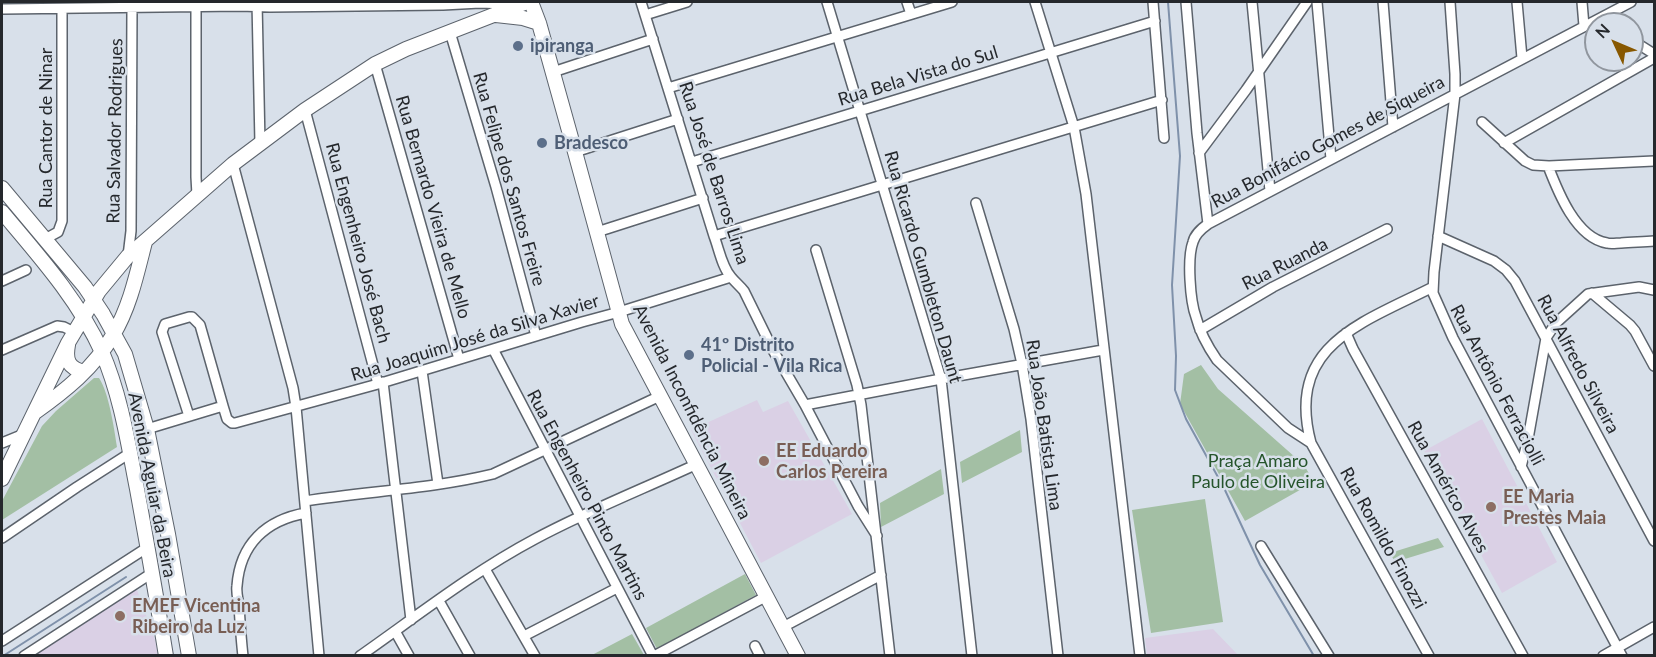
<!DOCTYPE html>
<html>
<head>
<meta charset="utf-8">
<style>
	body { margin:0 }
	#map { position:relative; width:1656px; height:657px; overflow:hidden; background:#d8e0ea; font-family:Lato,sans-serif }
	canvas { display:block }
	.frame { position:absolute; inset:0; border:3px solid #25282c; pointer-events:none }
	.north { position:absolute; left:1584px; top:12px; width:60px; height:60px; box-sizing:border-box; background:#d8e0ea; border:2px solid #90969e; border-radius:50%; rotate:314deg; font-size:16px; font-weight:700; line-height:24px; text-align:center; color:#25282c }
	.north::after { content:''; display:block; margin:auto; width:21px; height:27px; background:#885800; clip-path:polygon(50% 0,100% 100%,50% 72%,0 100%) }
</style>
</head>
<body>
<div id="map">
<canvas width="1656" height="657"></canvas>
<div class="frame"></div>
<div class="north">N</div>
</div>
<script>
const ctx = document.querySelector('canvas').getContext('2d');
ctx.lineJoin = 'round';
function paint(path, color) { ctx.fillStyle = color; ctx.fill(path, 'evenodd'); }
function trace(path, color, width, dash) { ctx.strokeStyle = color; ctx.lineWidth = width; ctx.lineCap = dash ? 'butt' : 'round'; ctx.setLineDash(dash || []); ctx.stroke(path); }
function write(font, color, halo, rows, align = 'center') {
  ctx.font = font + ' Lato,sans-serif'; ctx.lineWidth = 5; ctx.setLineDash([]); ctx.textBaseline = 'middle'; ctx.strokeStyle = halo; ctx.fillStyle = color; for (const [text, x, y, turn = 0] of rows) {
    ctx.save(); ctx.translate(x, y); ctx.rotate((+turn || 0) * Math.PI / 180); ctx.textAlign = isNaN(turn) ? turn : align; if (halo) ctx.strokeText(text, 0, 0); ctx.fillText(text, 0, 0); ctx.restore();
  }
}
paint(new Path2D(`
	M757 400 763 412 788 401 852 514 761 563 691 430Z
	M1482 419 1557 562 1502 593 1424 451Z
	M137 590 155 640 158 655 34 656 132 591Z
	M1213 629 1238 655H1147L1145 638Z`), '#dad0e5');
paint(new Path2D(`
	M1201 365 1218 389 1304 465 1314 482 1245 521 1180 404 1184 374Z
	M94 378H99C109 393 114 428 117 447L2 520V501L42 426 56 411Z
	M1020 430 1022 452 962 483 960 462Z
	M941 469 944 494 881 527 880 503Z
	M1205 499 1223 622 1151 633 1132 510Z
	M1438 538 1444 547 1395 562 1390 553Z
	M745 574 756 595 657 649 646 628Z
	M632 634 644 655H592Z`), '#a3bfa4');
trace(new Path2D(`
	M1168 2 1180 156 1172 285 1176 356 1175 390 1186 419 1224 488 1260 565 1314 656
	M3 656 126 577`), '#7f91aa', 2);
const street = new Path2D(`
	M257 2 260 144
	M641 2 714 236C719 249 722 267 731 277 735 282 740 286 744 291L774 352 805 405 858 506 877 536
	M827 2 941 379 972 656
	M907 2 911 14
	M1035 2 1074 127 1086 194 1140 656
	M1153 2 1164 138
	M1186 2 1197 133 1208 224
	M1252 2 1270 191
	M1317 2 1331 159
	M1383 2 1393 127
	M1450 2 1455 74V94L1434 272 1433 293 1453 338 1622 656
	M1517 2 1522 58
	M1582 2 1584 26
	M196 7V177L197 195
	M2 9 240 6 270 7 443 5 480 3 506 4 512 7
	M645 15 687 2
	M450 32 496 187 536 336
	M1635 42 1654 54
	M375 64 459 359
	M553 72 653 39
	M668 88 952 2
	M305 110 378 384
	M1482 122 1525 161 1533 165 1549 166 1654 161
	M1504 143 1654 58
	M575 152 678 119
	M1199 153 1246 90 1307 2
	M692 162 1155 21
	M233 164 293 388 296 407 319 656
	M1548 166C1558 192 1576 238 1607 243 1611 244 1617 243 1621 243 1632 242 1643 242 1654 241
	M976 203 1014 329 1022 364 1031 419 1058 656
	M597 232 703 198
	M714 236 1162 100
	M1438 236 1494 261 1506 270 1515 281 1654 541
	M45 239 58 232 62 221V9
	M816 250 857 385 861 405 890 656
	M128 256 131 231 132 7
	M2 281 26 270
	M1592 293 1630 325 1635 331 1654 366
	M1200 330 1273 287 1387 229
	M1346 333 1353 349 1523 656
	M493 349 653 656
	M2 350 57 326 64 327 74 332
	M422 371 438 484
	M383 382 411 620
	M805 405 941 379 1103 350
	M189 416 162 332 165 324 189 317H192L200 325 223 406
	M147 429 223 406 227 419 232 423H235L378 384 582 322 619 312 731 277
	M2 443 24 434
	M1311 443 1288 428 1217 360C1208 347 1200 333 1196 317 1190 301 1187 258 1193 242 1195 234 1201 229 1208 224L1631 2
	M1521 467 1528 439 1546 338 1556 323 1588 294 1639 287 1654 290
	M305 501C368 491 431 489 493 474L660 396
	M2 538 77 487 130 453
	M1261 546 1329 656
	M485 569 535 656
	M439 601 470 656
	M783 627 881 575
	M395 631 409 656
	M524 636 617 588
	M2 641 148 547
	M755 646 760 656
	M24 656 152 573
	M243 656C241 639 240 622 239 605 238 599 236 592 237 586 240 544 266 520 306 513
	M360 656C417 616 473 572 535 539 587 511 643 489 697 464
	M654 656 767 596
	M1429 656 1311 443C1285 345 1362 323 1433 287
	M1603 656 1654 627`);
const secondary = new Path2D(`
	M531 2 539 23 575 152 622 324 798 656
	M496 15 523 18 539 23
	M2 188 85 287 103 314 125 354 147 429 168 534 189 656
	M2 212C38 255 78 299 102 352 121 396 128 443 137 489 147 544 157 600 166 656
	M68 345C65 361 69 368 84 372
	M34 413C65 391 94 368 113 335 130 307 137 273 145 242
	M2 479 68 343 99 291 128 256 233 164 305 110 375 64 406 49 527 2`);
trace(street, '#5c636c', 12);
trace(secondary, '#5c636c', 16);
trace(street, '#fff', 9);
trace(secondary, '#fff', 14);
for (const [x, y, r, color] of [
	[518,46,6,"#5c6f8a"],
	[542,143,6,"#5c6f8a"],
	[689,355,6,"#5c6f8a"],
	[764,461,6,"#8d6e63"],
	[1491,507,6,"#8d6e63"],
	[120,616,6,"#8d6e63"]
]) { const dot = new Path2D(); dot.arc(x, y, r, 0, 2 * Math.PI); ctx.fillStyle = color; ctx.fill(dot); trace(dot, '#d8e0ea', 2); }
write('bold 18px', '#4e5e75', '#d8e0ea', [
	["ipiranga",530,46],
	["Bradesco",554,143],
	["41º Distrito",701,345],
	["Policial - Vila Rica",701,366]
], 'left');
write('18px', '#25282c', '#d8e0ea', [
	["Rua Bela Vista do Sul",918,76,-17],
	["Rua Cantor de Ninar",46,128,-90],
	["Rua Salvador Rodrigues",115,131,-89],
	["Rua Bonifácio Gomes de Siqueira",1328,142,-28],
	["Rua José de Barros Lima",714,173,72],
	["Rua Felipe dos Santos Freire",509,179,74],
	["Rua Bernardo Vieira de Mello",433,207,74],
	["Rua Engenheiro José Bach",358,243,75],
	["Rua Ruanda",1285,264,-27],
	["Rua Ricardo Gumbleton Daunt",923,267,74],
	["Rua Joaquim José da Silva Xavier",475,338,-17],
	["Rua Alfredo Silveira",1578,364,62],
	["Rua Antônio Ferraciolli",1497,385,62],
	["Avenida Inconfidência Mineira",692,412,63],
	["Rua João Batista Lima",1044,425,82],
	["Avenida Aguiar da Beira",152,485,79],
	["Rua Américo Alves",1448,487,61],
	["Rua Engenheiro Pinto Martins",587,495,62],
	["Rua Romildo Finozzi",1383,538,61]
]);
write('bold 18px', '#785e54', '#d8e0ea', [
	["EE Eduardo",776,451],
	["Carlos Pereira",776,472],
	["EE Maria",1503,497],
	["Prestes Maia",1503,518],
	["EMEF Vicentina",132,606],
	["Ribeiro da Luz",132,627]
], 'left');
write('18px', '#25542b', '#d8e0ea', [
	["Praça Amaro",1258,461],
	["Paulo de Oliveira",1258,482]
]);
</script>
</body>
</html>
